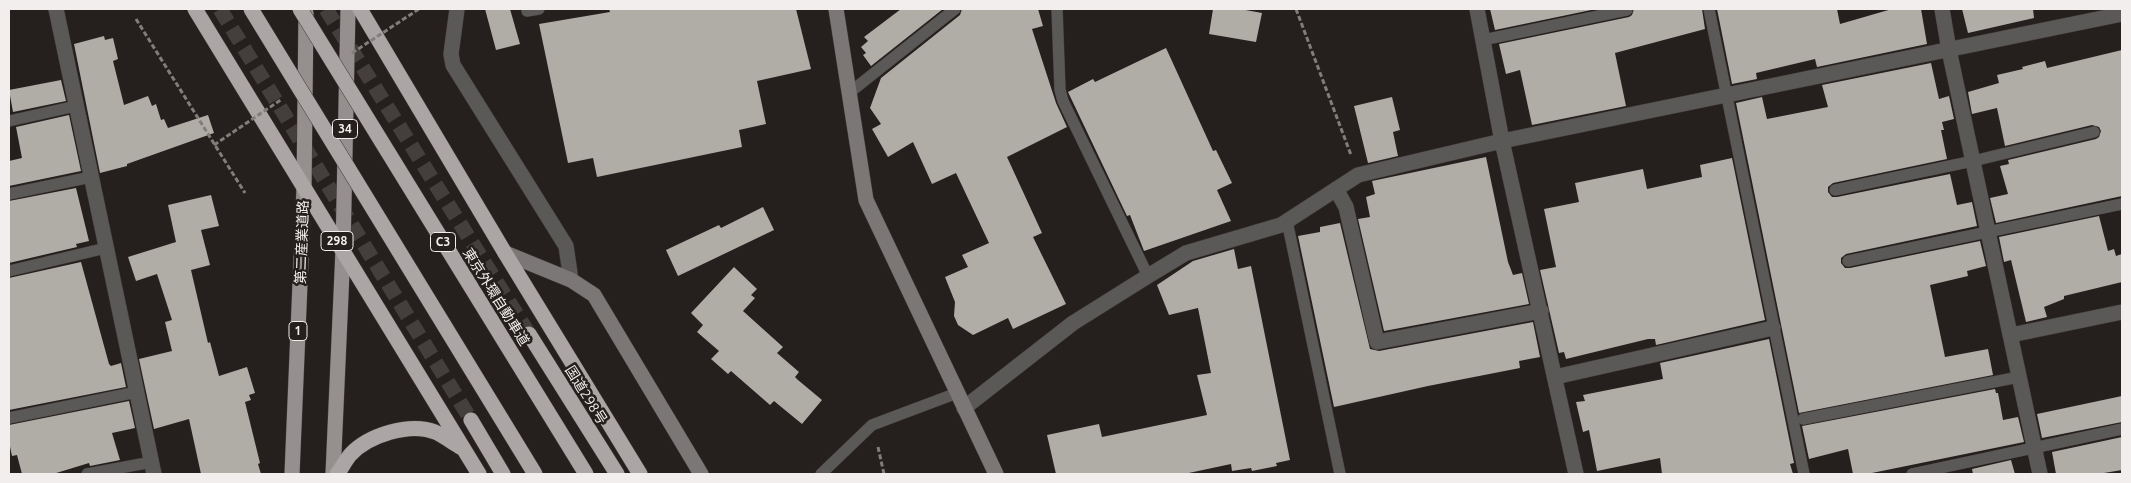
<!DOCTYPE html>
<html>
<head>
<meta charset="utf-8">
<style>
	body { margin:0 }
	#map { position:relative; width:2131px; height:483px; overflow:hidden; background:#251f1d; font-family:Ubuntu,sans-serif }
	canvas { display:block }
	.frame { position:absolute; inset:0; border:10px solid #f2eeed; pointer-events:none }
</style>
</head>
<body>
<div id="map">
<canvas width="2131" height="483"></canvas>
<div class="frame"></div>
</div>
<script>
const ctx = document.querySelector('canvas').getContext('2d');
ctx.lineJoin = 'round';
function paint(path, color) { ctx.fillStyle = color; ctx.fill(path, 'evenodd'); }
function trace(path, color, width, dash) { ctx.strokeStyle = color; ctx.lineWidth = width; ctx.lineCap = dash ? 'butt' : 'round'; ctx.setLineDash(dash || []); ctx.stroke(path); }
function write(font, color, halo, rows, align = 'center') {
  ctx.font = font + ' Ubuntu,"Noto Sans JP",sans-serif'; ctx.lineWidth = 5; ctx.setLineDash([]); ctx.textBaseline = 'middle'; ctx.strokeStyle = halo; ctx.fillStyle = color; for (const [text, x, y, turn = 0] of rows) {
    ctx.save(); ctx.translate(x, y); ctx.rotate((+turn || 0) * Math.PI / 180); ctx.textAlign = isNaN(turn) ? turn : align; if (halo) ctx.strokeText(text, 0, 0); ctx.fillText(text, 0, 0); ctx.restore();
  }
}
paint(new Path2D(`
	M485 9H510L520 44 496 50Z
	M609 9H796L811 69 757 81 766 124 739 130 742 147 597 177 593 158 568 163 539 24 610 12Z
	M901 9H943L871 66 863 55 866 53 861 47 868 41 864 37Z
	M962 9H1038L1043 26 1032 29 1056 103 1067 127 1007 157 1042 233 1033 237 1066 304 1013 329 1008 318 973 335 958 325 954 316 955 302 945 277 968 267 962 255 989 243 956 173 932 184 913 142 888 157 872 129 881 124 870 108 881 78 960 15Z
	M1213 9H1240L1262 13 1256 42 1209 34Z
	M1490 9H1596L1495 30Z
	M1634 9H1702L1705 29 1615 53 1626 106 1532 125 1520 70 1506 74 1499 44 1629 17 1632 15Z
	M1717 9H1837L1840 24 1892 9H1921L1927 44 1817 67 1815 59 1756 73 1757 79 1732 84Z
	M1962 9H2033L2034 18 1968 33Z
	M104 36 105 40 113 38 118 59 113 61 124 105 148 96 152 106 156 104 161 120 164 119 168 128 208 115 214 133 127 164V166L100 173 74 44Z
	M1166 48 1213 151 1216 150 1232 183 1217 190 1231 221 1144 251 1130 215 1127 216 1068 92 1093 79 1095 82Z
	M2122 50V196L1996 223 1990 198 2008 194 2000 166 2009 164 2008 160 2096 139 2099 137 2101 131 2099 127 2092 125 2005 146 1997 108 1972 114 1968 92 1999 83 1997 75 2023 69 2022 67 2045 61 2047 68Z
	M1931 63 1939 99 1949 96 1954 119 1942 122 1944 130H1941L1947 159 1833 183 1828 187V192L1832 197H1837L1950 174 1957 205 1972 202 1977 226 1846 254 1841 258V263L1845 268H1850L1980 241 1986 266 1967 271 1968 276 1930 285 1945 357 1988 349 1993 375 1799 413 1736 103 1762 97 1767 119 1828 107 1822 85Z
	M61 80 66 101 13 112 9 90Z
	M1392 97 1400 130 1393 132 1398 156 1368 163 1354 106Z
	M69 115 81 171 9 186V161L22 158 16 127Z
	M1486 157 1508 262 1513 275 1522 273 1529 304 1384 331 1358 219 1370 217 1366 197 1375 194 1372 181Z
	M1732 158 1765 320 1656 345 1655 339H1648L1566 359 1564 352 1559 353 1540 270 1556 267 1544 209 1579 202 1575 183 1643 169 1647 189 1702 177 1700 165Z
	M76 188 89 241 76 244 77 247 9 263V201Z
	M211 195 219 226 201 230 210 265 191 270 208 343 210 342 219 376 247 367 255 393 249 395 251 400 245 402 260 463 258 464 261 474H201L189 419 154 429 139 359 172 351 165 322 172 320 157 274 136 281 128 257 176 242 168 205Z
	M763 207 774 230 678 276 666 250 719 225 721 228Z
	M2099 216 2108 251 2114 249 2116 256 2122 254V282L2064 296V299L2044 307 2047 317 2026 322 2011 260 2004 262 1999 237Z
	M1340 223 1370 349 1379 351 1533 322 1540 357 1519 361 1520 368 1428 386 1334 407 1298 236 1320 232V227Z
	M1234 249 1238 269 1251 266 1290 460 1276 463 1277 466 1252 471 1251 468 1232 471 1231 464 1184 474H1056L1047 435 1099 424 1102 437 1207 415 1197 375 1211 373 1198 308 1169 315 1157 285 1193 261Z
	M81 262 109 364 111 366 121 363 126 387 9 410V278Z
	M734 267 757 289 751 295 755 298 743 311 783 347 777 353 799 372 795 377 798 380 822 400 802 424 774 401 770 405 731 371 728 374 711 359 719 351 697 332 703 325 691 313Z
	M1769 339 1794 463 1790 464 1793 474H1662L1660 458 1597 471 1589 430 1583 432 1576 402 1585 401 1583 395 1663 379 1660 363Z
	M1995 389 1996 393H1998L2003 420 2018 417 2024 442 1867 474H1853L1848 449 1809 459 1802 426Z
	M2122 396V422L2042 438 2037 414Z
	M129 401 135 428 112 433 120 460 90 466 89 463 53 474H22L17 455 12 456 9 442V425Z
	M2122 437V470L2098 474H2056L2052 452Z
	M2011 460 2015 474H1973L1972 469Z`), '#b0aca6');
trace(new Path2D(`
	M220 9 471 420
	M326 9 529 334`), '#443e3c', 15, [15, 8]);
const lane = new Path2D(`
	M1057 9 1060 90 1063 101 1148 276
	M1709 9 1804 474
	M527 11 539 9
	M1483 40 1627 10
	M849 93 955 9
	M9 121 76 106
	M1835 190 1973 161 2094 132
	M9 194 91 177
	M1287 221 1340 474
	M1848 261 2122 204
	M9 271 106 248
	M9 418 137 392
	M1803 419 2019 377
	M87 474 152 462
	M821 474 872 425 957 393
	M1912 474 2122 429`);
const street = new Path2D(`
	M56 9 154 474
	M457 9 451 54 453 65 566 246 571 280
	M1477 9 1502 141 1576 474
	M1942 9 1949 50 2040 474
	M1336 189 1346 207 1377 342 1541 311
	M2011 335 2122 312
	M1555 377 1773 328
	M964 408 1073 323 1148 276 1186 253 1281 225 1358 175 1502 141 2122 14`);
const secondary = new Path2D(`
	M836 9 866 200 996 474
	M505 253 571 280 594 295 701 474`);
const primary = new Path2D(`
	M292 474 304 188 306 13
	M333 474 343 250 348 9`);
const highway = new Path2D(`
	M195 9 479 474
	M360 9 505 253 640 474
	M529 334 617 474
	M471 420 503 474
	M337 474C342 468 345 461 350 455 368 435 410 422 435 432 444 436 453 443 462 448`);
trace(lane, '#423c3a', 12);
trace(street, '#423c3a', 16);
trace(secondary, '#423c3a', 16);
trace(primary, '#423c3a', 16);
trace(highway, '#423c3a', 16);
trace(new Path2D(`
	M1296 9 1351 155
	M136 19 245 193
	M878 447 884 474`), '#827d7b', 3, [5, 2.5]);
trace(lane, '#5b5858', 11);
trace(street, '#5b5858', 15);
trace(secondary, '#7c7777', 15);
trace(primary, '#958f8f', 15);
trace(highway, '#aca5a5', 15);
const highwayBridge = new Path2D(`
	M251 9 535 474
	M300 9 586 474`);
trace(highwayBridge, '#423c3a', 16, []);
trace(new Path2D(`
	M352 53 419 9
	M214 145 282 99`), '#827d7b', 3, [5, 2.5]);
trace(highwayBridge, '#aca5a5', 15);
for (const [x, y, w] of [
	[345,129,25],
	[337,241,32],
	[443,242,25],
	[298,331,18]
]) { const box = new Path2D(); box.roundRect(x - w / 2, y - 9.5, w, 19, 4); ctx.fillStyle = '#251f1d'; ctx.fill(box); trace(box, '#f2eeed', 1); }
write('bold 12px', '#f2eeed', null, [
	["34",345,129],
	["298",337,241],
	["C3",443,242],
	["1",298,331]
]);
write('14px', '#f2eeed', '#251f1d', [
	["第二産業道路",302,242,-88],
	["東京外環自動車道",496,297,58],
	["国道298号",586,395,58]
]);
</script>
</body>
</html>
